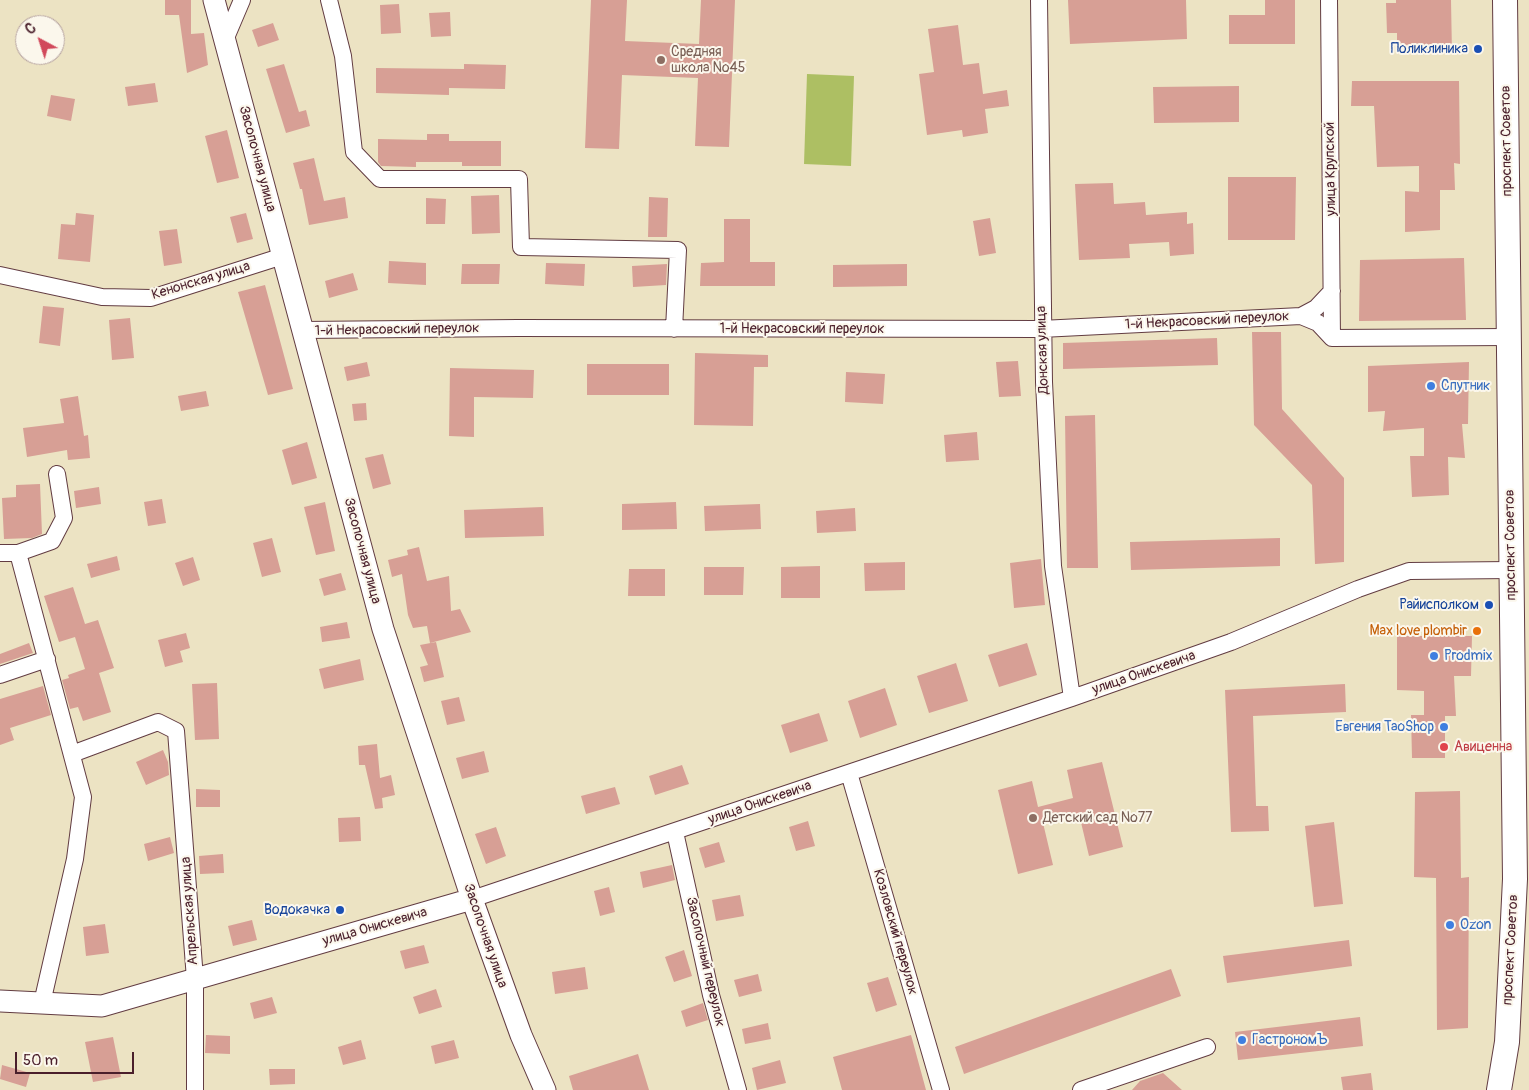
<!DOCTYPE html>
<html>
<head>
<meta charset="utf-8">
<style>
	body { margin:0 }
	#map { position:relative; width:1529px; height:1090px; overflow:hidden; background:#ece3c3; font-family:Pangolin,sans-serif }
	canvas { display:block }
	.north { position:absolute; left:15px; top:15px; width:50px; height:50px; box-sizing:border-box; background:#fbf7ec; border:1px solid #b4a19f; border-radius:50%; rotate:320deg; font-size:14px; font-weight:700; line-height:20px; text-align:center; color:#4a1f2b }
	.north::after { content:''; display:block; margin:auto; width:18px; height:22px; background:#d1495b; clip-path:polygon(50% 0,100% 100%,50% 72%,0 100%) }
	.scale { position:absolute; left:15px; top:1052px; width:119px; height:22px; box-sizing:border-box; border:2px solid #4a1f2b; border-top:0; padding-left:6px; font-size:15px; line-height:18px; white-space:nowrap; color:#4a1f2b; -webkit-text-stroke:4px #fbf7ec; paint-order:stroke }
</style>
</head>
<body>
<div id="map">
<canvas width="1529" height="1090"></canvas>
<div class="north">С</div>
<div class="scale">50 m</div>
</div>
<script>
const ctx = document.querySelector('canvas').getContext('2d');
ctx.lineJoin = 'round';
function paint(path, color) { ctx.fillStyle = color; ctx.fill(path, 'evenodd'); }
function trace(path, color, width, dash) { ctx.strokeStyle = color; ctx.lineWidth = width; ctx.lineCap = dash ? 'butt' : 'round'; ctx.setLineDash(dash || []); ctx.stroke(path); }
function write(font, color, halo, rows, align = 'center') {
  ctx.font = font + ' Pangolin,sans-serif'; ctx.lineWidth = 4; ctx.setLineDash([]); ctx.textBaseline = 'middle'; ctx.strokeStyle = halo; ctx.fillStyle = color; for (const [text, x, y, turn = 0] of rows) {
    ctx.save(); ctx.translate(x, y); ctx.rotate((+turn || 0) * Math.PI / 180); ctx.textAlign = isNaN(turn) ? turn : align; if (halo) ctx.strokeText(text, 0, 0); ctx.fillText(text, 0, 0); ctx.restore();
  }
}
paint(new Path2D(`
	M807 74 854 76 851 166 804 164Z`), '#adbf63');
paint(new Path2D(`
	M165 0H191V34L204 33 208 65 187 73 179 15H165Z
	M591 0H627L625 41 699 44 701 0H735L729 147 695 146 698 78 622 75 619 149 585 148Z
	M1068 0H1186L1187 39 1070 44Z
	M1265 0H1295V44H1229V15H1265Z
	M1396 0H1451L1452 54H1397V33H1387L1386 3H1396Z
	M399 4 401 33 381 34 380 5Z
	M450 12 451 36 431 37 429 13Z
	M273 23 279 40 258 47 252 30Z
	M958 25 963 65 979 63 983 94 1007 90 1009 106 985 109 988 133 963 137 962 130 927 135 919 74 934 72 928 29Z
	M284 64 299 112 306 110 310 126 286 133 266 69Z
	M464 64 506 65 505 89 449 88V95L376 93V68L464 69Z
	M1352 81H1459L1460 164 1454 163 1455 190H1440V230L1405 232V191L1419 192V166L1377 167 1374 106H1351Z
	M155 83 158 102 128 106 125 87Z
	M1239 86V122L1154 123 1153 87Z
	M51 95 75 99 71 121 47 116Z
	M227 130 239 178 217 183 205 136Z
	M427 134H449V141H501V166H462V162H416V167L381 166 378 162V139L427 140Z
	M314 158 324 201 345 197 348 218 309 225 302 189H300L293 163Z
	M1228 177H1296L1295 240H1228Z
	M1113 183 1114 204 1145 202 1146 215 1187 212V224L1193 223 1194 254 1170 256 1169 242 1129 244 1130 258 1079 260 1075 184Z
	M499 195 500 233 472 234 471 196Z
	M649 197 668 198 667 237H648Z
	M426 198 446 199 445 224H426Z
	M76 213 94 215 90 262 58 259 61 224 75 225Z
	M246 213 253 239 237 243 230 217Z
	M990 218 996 253 979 256 973 221Z
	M724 219H750V262H775V286H700L701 263 724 262Z
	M177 229 182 263 164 266 159 231Z
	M1464 258 1466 320 1359 321 1360 260Z
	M389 261 426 263V285L388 283Z
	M546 263 585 264 584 286 545 284Z
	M462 264H500L499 284H461Z
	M667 264 666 285 633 287 632 266Z
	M907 264V286L833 287V265Z
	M353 273 358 290 329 298 325 281Z
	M265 285 293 389 268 395 238 292Z
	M43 306 64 308 60 346 39 343Z
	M130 318 134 358 112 360 109 320Z
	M1252 332H1281L1282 409 1344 478V562L1315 564 1312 485 1254 425Z
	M1217 338 1218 365 1063 369V343Z
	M695 353 768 355V367H754L753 426 694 425Z
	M1018 361 1021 396 999 397 996 362Z
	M367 362 370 376 347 381 344 367Z
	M1469 362 1468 424H1462L1465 458 1448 457 1449 495 1412 497 1410 456H1424V428L1383 431 1385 411 1368 412V366Z
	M587 364H669V395H587Z
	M450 368 534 370 533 398 474 397V437L449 436Z
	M846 372 885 374 883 404 845 402Z
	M206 391 209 406 181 411 178 396Z
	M78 396 84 436 88 435 90 458 68 460 67 450 27 457 23 428 64 423 60 399Z
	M366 403 367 420 354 421 352 404Z
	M1095 415 1098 568H1067L1065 416Z
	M977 432 979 460 946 462 944 435Z
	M307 442 317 478 292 485 282 450Z
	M383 454 391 484 373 489 365 458Z
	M40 484 42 534 32 538 4 539 2 498 16 497V485Z
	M99 487 101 504 76 508 74 491Z
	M162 499 166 523 148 526 144 502Z
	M325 502 335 551 316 555 304 507Z
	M676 502 677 529 622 530V504Z
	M760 504 761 529 705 531 704 506Z
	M543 507 544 536 465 538 464 510Z
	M855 508 856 531 817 533 816 511Z
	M272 538 281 572 262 577 253 543Z
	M1280 538V566L1131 570 1130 542Z
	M419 547 427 581 449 576 451 611 460 609 471 632 430 643 427 626 413 628 408 615 402 574 392 577 388 560 408 555 407 550Z
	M117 556 120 570 91 578 87 564Z
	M193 557 200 580 183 586 175 563Z
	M1041 559 1045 605 1014 608 1010 563Z
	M905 562V590L865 591 864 563Z
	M820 566V598H781V567Z
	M704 567H744L743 595H704Z
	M629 569H665V596H628Z
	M341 573 346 590 324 596 319 579Z
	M73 587 85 624 98 620 114 668 99 673 111 712 83 721 78 707 70 709 62 680 69 678 68 675 85 669 75 637 59 642 44 596Z
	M347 622 350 638 322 642 320 627Z
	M186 633 190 648 180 651 183 662 165 667 158 640Z
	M1397 636H1472L1471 676H1454L1456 716H1445V758H1412L1411 715H1424V691L1397 690Z
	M436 642 444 677 424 682 420 667 428 665 420 645Z
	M29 643 33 653 0 664V654Z
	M1027 643 1037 675 999 687 988 655Z
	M360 659 364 680 324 689 319 669Z
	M956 663 968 701 929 713 917 676Z
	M217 683 219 739 195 740 192 684Z
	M1345 684 1346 712 1253 716 1256 806H1268L1269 831 1231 832 1225 690Z
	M43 686 51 715 10 728 14 740 0 745V699Z
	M885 688 897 725 860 738 848 701Z
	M459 697 465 721 447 725 441 701Z
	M819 713 828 741 790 753 781 725Z
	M377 744 380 778 391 775 395 795 382 798 383 808 375 809 365 765H359L358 746Z
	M163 750 168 762 169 775 146 785 136 762Z
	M484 751 489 772 462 779 456 758Z
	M1102 762 1123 847 1089 856 1079 814 1043 823 1053 865 1018 874 998 790 1032 781 1038 807 1073 798 1067 770Z
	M682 765 689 784 655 795 649 776Z
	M615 787 620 804 586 814 581 796Z
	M196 789 220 790V807H196Z
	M1460 791 1461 878 1469 877 1468 1028 1437 1030 1436 878 1414 877 1415 792Z
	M360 817 361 841 339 842 338 818Z
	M808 821 815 846 796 851 789 827Z
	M1334 822 1343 904 1314 907 1305 826Z
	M496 827 506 856 486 864 475 834Z
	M170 837 174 853 148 861 144 844Z
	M719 842 725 862 705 868 699 848Z
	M223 854 224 873 200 874 199 856Z
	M672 865 675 880 643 888 640 872Z
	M609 887 615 912 600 916 594 891Z
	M740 895 744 916 716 921 712 900Z
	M252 920 257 940 233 946 228 926Z
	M105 924 109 953 86 956 83 927Z
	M1349 940 1352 966 1227 983 1223 956Z
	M424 945 429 963 405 969 400 951Z
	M684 950 692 976 674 982 665 957Z
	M585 967 588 989 555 994 552 972Z
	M1171 969 1181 996 964 1074 955 1047Z
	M758 974 762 991 739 997 734 980Z
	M888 977 897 1005 876 1012 867 983Z
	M436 989 442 1007 419 1014 413 997Z
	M272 997 277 1013 254 1019 250 1003Z
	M703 1003 708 1020 686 1027 681 1011Z
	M1360 1017 1363 1046 1238 1060 1235 1032Z
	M768 1023 771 1039 745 1044 742 1029Z
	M206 1035 230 1036V1054L205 1053Z
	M911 1035 926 1090H842L833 1057Z
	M113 1037 121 1077 93 1082 85 1042Z
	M361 1040 366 1059 343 1065 338 1047Z
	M454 1040 459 1058 435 1064 431 1046Z
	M638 1054 649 1090H573L569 1076Z
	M780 1060 786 1083 757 1090 752 1068Z
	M2 1065 30 1073 26 1087 0 1079Z
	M269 1069H295V1084L270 1085Z
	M1163 1073 1182 1090H1132L1140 1081Z
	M1371 1073 1373 1090H1343L1341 1077Z`), '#d79f95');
const minor = new Path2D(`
	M329 0 343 56 354 152 380 179H519L521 247 678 250 674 329
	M1039 0 1044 382 1053 566 1072 698
	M1329 0 1332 338
	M225 40 242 0
	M0 275 102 297 151 298 283 256
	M1301 316 1316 308 1332 291
	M302 330 518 328 1041 329 1301 316 1318 323 1332 338 1509 337
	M0 553H18L52 541 64 518 57 474
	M18 553 83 797 75 859 42 1003
	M0 675 47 659
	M72 754 158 722 176 731 195 979V1090
	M849 773 941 1090
	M675 832 711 995 738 1090
	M472 899 1072 698 1231 642 1358 589 1409 571 1511 570
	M1081 1090 1207 1047`);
const tertiary = new Path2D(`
	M214 0 383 629 472 899 521 1035 545 1090
	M0 1001 102 1006 472 899`);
const secondary = new Path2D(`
	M1499 1090 1507 1042 1515 879 1505 0`);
trace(minor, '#623c42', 18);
trace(tertiary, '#623c42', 23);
trace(secondary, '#623c42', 26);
trace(minor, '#fff', 16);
trace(tertiary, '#fff', 21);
trace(secondary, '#fff', 24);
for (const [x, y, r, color] of [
	[1478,49,5,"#1a4fb4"],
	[661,60,5,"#8d6e63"],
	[1431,386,5,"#3f7fe0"],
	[1489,605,5,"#1a4fb4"],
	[1477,631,5,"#e8710a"],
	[1434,656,5,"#3f7fe0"],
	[1444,727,5,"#3f7fe0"],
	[1444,747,5,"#e0444e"],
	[1033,818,5,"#8d6e63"],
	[340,910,5,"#1a4fb4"],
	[1450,925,5,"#3f7fe0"],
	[1242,1040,5,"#3f7fe0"]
]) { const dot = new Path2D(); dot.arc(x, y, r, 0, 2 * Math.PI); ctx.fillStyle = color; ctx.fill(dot); trace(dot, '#fbf7ec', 2); }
write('14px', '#164399', '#fbf7ec', [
	["Поликлиника",1468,49],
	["Райисполком",1479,605],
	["Водокачка",330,910]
], 'right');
write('14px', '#785e54', '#fbf7ec', [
	["Средняя",671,52],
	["школа №45",671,68],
	["Детский сад №77",1043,818]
], 'left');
write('14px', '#4a1f2b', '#fbf7ec', [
	["проспект Советов",1507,141,-91],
	["Засопочная улица",257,159,75],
	["улица Крупской",1331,169,-91],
	["Кенонская улица",201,281,-17],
	["1-й Некрасовский переулок",1207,321,-3],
	["1-й Некрасовский переулок",802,329],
	["1-й Некрасовский переулок",397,330,-1],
	["Донская улица",1043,350,-92],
	["проспект Советов",1511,545,-91],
	["Засопочная улица",362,551,75],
	["улица Онискевича",1144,673,-19],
	["улица Онискевича",760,803,-19],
	["Апрельская улица",190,911,-94],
	["улица Онискевича",375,927,-16],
	["Козловский переулок",895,932,74],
	["Засопочная улица",485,936,71],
	["проспект Советов",1511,950,-87],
	["Засопочный переулок",705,962,77]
]);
write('14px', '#366cbe', '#fbf7ec', [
	["Спутник",1441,386],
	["Prodmix",1444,656],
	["Евгения TaoShop",1434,727,"right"],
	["Ozon",1460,925],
	["ГастрономЪ",1252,1040]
], 'left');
write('14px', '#c56008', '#fbf7ec', [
	["Max love plombir",1467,631]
], 'right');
write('14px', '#be3a42', '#fbf7ec', [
	["Авиценна",1454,747]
], 'left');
</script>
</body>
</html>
